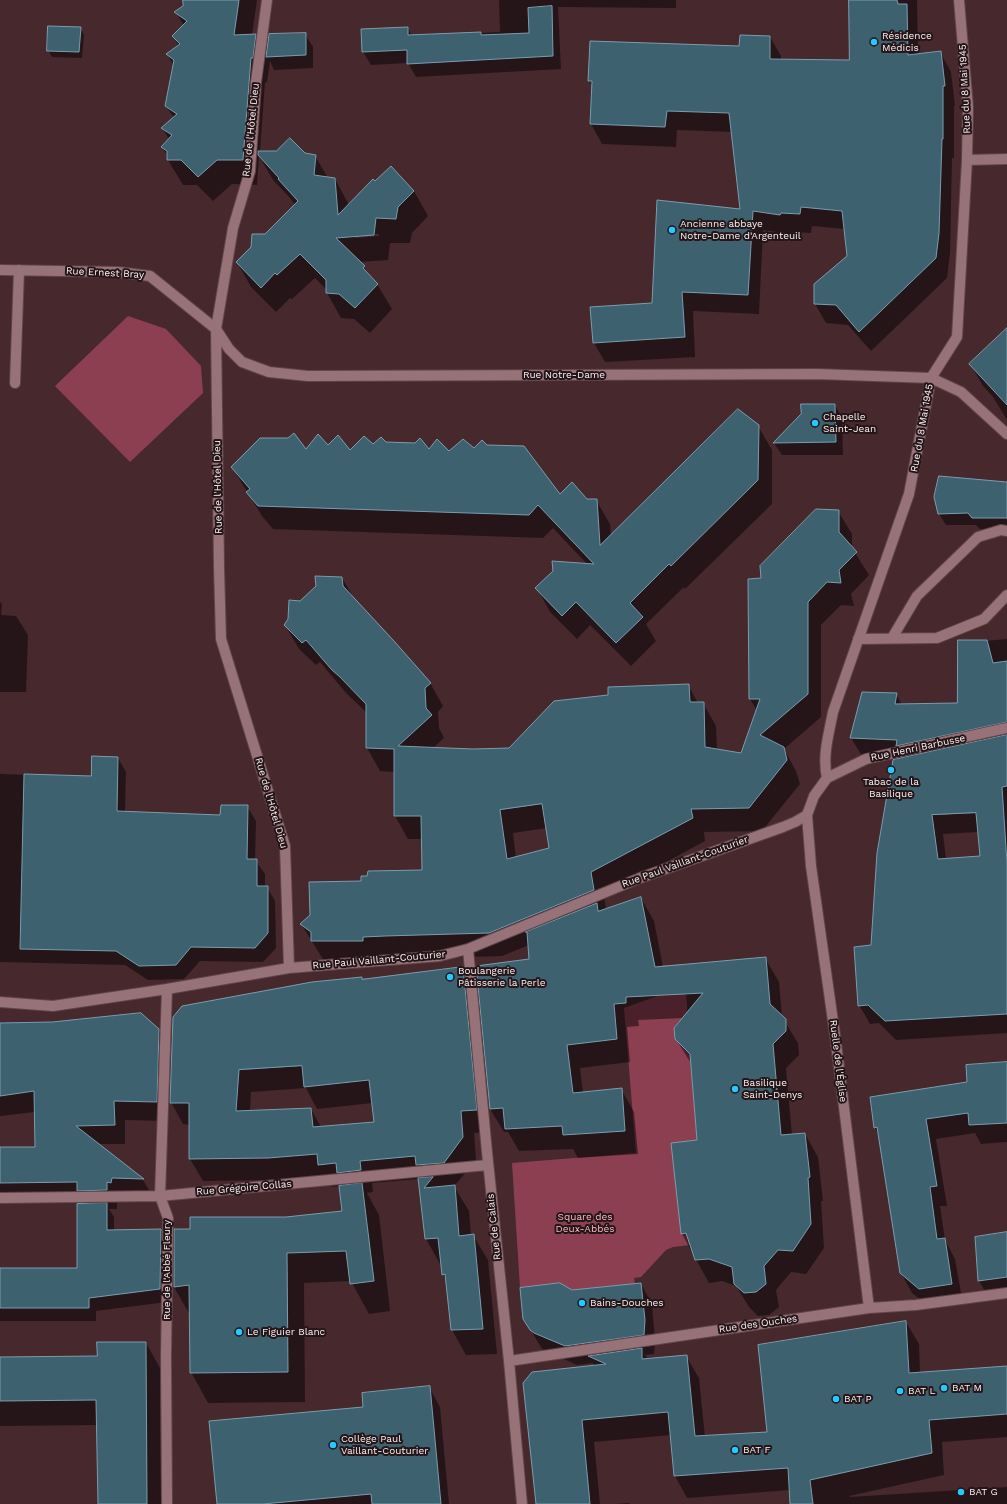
<!DOCTYPE html>
<html>
<head>
<meta charset="utf-8">
<style>
	body { margin:0 }
	canvas { display:block; background:#46282d }
</style>
</head>
<body>
<canvas width="1007" height="1504"></canvas>
<script>
const ctx = document.querySelector('canvas').getContext('2d');
ctx.lineJoin = 'round';
function paint(path, color) { ctx.fillStyle = color; ctx.fill(path, 'evenodd'); }
function trace(path, color, width, dash) { ctx.strokeStyle = color; ctx.lineWidth = width; ctx.lineCap = dash ? 'butt' : 'round'; ctx.setLineDash(dash || []); ctx.stroke(path); }
function write(font, color, halo, rows, align = 'center') {
  ctx.font = font + ' "Work Sans",sans-serif'; ctx.lineWidth = 4; ctx.setLineDash([]); ctx.textBaseline = 'middle'; ctx.strokeStyle = halo; ctx.fillStyle = color; for (const [text, x, y, turn = 0] of rows) {
    ctx.save(); ctx.translate(x, y); ctx.rotate((+turn || 0) * Math.PI / 180); ctx.textAlign = isNaN(turn) ? turn : align; if (halo) ctx.strokeText(text, 0, 0); ctx.fillText(text, 0, 0); ctx.restore();
  }
}
paint(new Path2D(`
	M128 316 166 329 201 366 203 393 130 462 55 386Z
	M684 964 688 1021H679L674 1028 675 1039 682 1046 689 1045 697 1140 671 1143 682 1234 700 1232 690 1245 673 1247 666 1250 641 1277 634 1278 635 1284 572 1290 559 1283 520 1288 512 1163 636 1153 624 1008 660 995 654 966Z`), '#8c3f50');
paint(new Path2D(`
	M183 0H257L252 35H255L267 56 305 34 313 47V68L274 70 270 61 267 82 265 83 260 152 305 154 315 156 328 178 335 179 349 205 375 183 414 191 428 216 412 233 410 243H390L388 260 359 262 364 267 369 276 377 284 392 309 370 333 354 319 341 318 327 293V290L315 278 292 299 290 298 276 312 251 287 237 262 295 205 290 198 273 180 259 156 257 185 232 184 213 201 197 185H183L168 160V157L162 147 169 139 162 128 174 118 166 106 174 66 167 54 179 46 173 36 184 26 176 12 186 5ZM379 234V236L355 238 357 236Z
	M499 0H676V8L558 7 561 69 416 77 408 63 371 65 363 52V30L408 28 412 36 500 32Z
	M850 0H917L918 55 940 52 951 72 955 106H954V158H952L950 253 947 278 871 351 848 325 826 323 815 304 848 256 845 229 812 226 811 233 791 232V234L763 230 759 314 693 311 695 357 605 362 594 343 653 304 742 210 732 132 677 130 676 147 602 144 591 124 592 86 589 81 740 47 770 37 781 56V60L850 61Z
	M80 28 84 35 82 58 52 57 48 50Z
	M1007 330V420L993 397 983 386 971 365Z
	M835 405 842 418 843 455H782L774 443Z
	M758 426 772 450V504L685 589 684 587 646 624 656 641 631 666 590 625 577 639 550 612 537 588 587 564 553 528 543 538 273 529 262 516 232 467 306 451H350L386 443 429 450 449 452 474 449 486 446 559 495 587 500H596L610 524 611 536Z
	M1007 484V529H980L976 525H946L939 514Z
	M838 511 852 534V548L869 575 851 594 854 606 841 605 821 625V717L784 749 796 771 800 784 762 831 704 832 705 841 604 896 606 909 641 898 654 921 663 967 765 958 779 982 782 1017 798 1043 799 1055 786 1068 792 1135 805 1134 818 1157 823 1201H821L824 1248 806 1274 791 1272 776 1290 779 1307 769 1315 758 1316 749 1307 736 1286 722 1281 709 1283 682 1234 698 1141 692 1065 676 1039 684 1018 638 1020 639 1026 627 1027 630 1062 580 1068 583 1093 621 1089 634 1112 638 1154 578 1158 573 1149 519 1151 508 1132H504L490 1109 530 960 529 945 502 956 398 959 326 964 301 924 362 882 423 871V839H408L395 816V772L380 771 367 748V713L346 693 320 662 316 665 299 649 285 625 300 602 342 578 355 600 430 683 443 706 438 712 439 728 444 738 433 748 473 750 509 749 688 685 698 703H703L716 726 717 750 741 754 757 711 750 699 762 579ZM547 828 550 849 516 858 513 833Z
	M0 602 2 604 1 615 16 616 28 635 26 692H0Z
	M1007 639V1033L896 1040 879 1023 870 1024 859 1005 872 946 903 758 862 756 851 738 896 694 902 705 958 704 973 642ZM978 832 981 857 946 859 943 834Z
	M118 758 126 772 125 813 221 816 247 806 256 821 255 860 265 874V887H267L275 901 276 948 263 962 200 961 184 979 148 980 125 965 0 962V773L1 774 92 777Z
	M463 968 475 990 489 1132 474 1133 476 1160 456 1184 453 1185 469 1211 471 1235H473L488 1260 497 1354 466 1355 452 1330 447 1282 443 1274 442 1264H440L426 1239 419 1179 372 1183 373 1192 367 1193 379 1215 390 1311 369 1314 351 1281 304 1283 305 1402 208 1403 191 1372 190 1315 174 1287 175 1230H191L286 1218 343 1212 340 1186 332 1187 326 1176 282 1180 203 1181 190 1159V1125L183 1124 171 1102 362 978 363 980ZM306 1088 317 1109 373 1103 375 1123 321 1127 311 1109 250 1111 251 1092Z
	M0 1024 158 1029 170 1049 167 1121 125 1120V1144H98L143 1180 154 1198 122 1197V1202L117 1201V1209H109L114 1217V1231L161 1230 168 1243 167 1302 96 1311V1321H0V1269H78L87 1204 85 1201 0 1202V1150L36 1148 35 1112 0 1116Z
	M1007 1063V1142L981 1144 975 1133 936 1139 947 1206H940L945 1240 955 1259 963 1304 931 1308 912 1293 901 1273 879 1135 875 1128 871 1098 968 1083Z
	M1007 1233V1298L990 1300 979 1281 976 1238Z
	M641 1284 652 1304 655 1340 654 1354 645 1355 648 1359 686 1356 699 1378 705 1437 768 1433 906 1322 919 1344 920 1373 1007 1367V1437L942 1442 944 1475 849 1496 850 1497 1007 1487V1504H791L790 1490 687 1498 675 1476 671 1435 594 1442 600 1504H537L595 1366 593 1363 577 1365 542 1349 524 1319 572 1291Z
	M146 1343 160 1368 161 1504H99L97 1425 0 1426V1358L98 1357Z
	M429 1387 440 1407 449 1504H218L364 1408Z
	M629 1503 630 1504H615Z`), '#0007');
const building = new Path2D(`
	M183 0H239L234 35 256 34 253 58H251L243 160H217L198 177 181 160H167V151L161 147 172 135 161 128 177 114 165 106 174 60 166 54 180 44 172 36 187 21 174 12 183 6Z
	M849 0H897L898 4H907L908 55 941 51 945 86H943V139H942L939 233 936 258 859 332 836 305 814 304V284L847 256 842 211 801 207 800 214 781 213 780 215 753 211 748 295 682 292 685 337 593 343 590 307 652 303 657 200 740 209 729 113 667 111 665 127 590 124 592 81H588L590 41 739 46 740 35 770 36V59L849 60Z
	M552 6 553 56 407 64V50L362 52 361 29 408 27V35L481 32V35L529 33 528 8Z
	M48 26 81 27 79 52 47 51Z
	M306 33V55L266 57 269 34Z
	M290 138 305 153 316 155 314 175 335 178 338 215 373 179 375 181 391 166 414 191 398 207 396 219 376 218 374 235 336 238 365 266 363 268 378 284 355 308 339 294 326 293V280L300 254 277 275 275 273 261 288 236 262 251 247 252 234H265L298 201 278 179 279 178 258 155V151H276Z
	M1007 328V405L969 364Z
	M801 404H835L836 442 773 443 801 414Z
	M738 409 759 425 758 480 671 566 669 564 630 603 643 617 616 643 576 602 562 616 535 588 553 571 552 561 594 564 538 505 529 515 258 506 246 492 250 489 231 467 260 438H288L294 433 306 449 318 434 328 445 338 435 350 450 364 436 373 444 381 437 386 442 415 443 420 438 429 449 437 439 449 451 463 439 474 448 482 440 487 445 524 446 560 494 572 482 587 499H597L600 545Z
	M939 476 1007 482V518H972L968 513 938 514 934 497Z
	M816 509 839 510V532L857 552 839 570 841 583 827 582 808 602V694L760 735 784 747 787 760 749 808 691 809 693 818 591 872 594 890 489 933 385 936 363 937V941H311V932L300 924 310 915 309 882 361 881V876H367L368 871 422 870 421 816H394V749L366 748V704L340 677 332 670 306 640 302 643 284 625 288 619 289 600 300 601 316 586 315 576 342 577 343 586 394 641 431 683 425 688 426 708 432 715 398 746 473 749 509 748 554 701 608 695V687L689 684 690 702H704L705 747 741 753 760 699H749L748 579 761 578 760 566ZM542 804 549 848 507 859 500 810Z
	M958 640H987L993 663 1007 661V722L896 746 897 740 850 738 862 692 897 693 895 704 957 703Z
	M1007 735V786L1002 787 1007 863V1014L885 1021 868 1005 858 1006 854 947 871 945 877 853 893 760ZM976 813 980 856 938 859 932 815Z
	M92 756 118 757 117 811 220 815 221 805H248L247 859H257V886H268V933L255 948 191 947 176 965 139 966 116 951 20 949 24 774 91 776Z
	M641 897 655 967 766 957 770 1004 786 1019V1031L773 1044 781 1135 805 1133 810 1177 808 1178 811 1224 793 1251 778 1250 764 1266 766 1284 756 1292 744 1293 734 1284 732 1267 709 1259 695 1260 686 1233 681 1234 671 1143 697 1140 690 1054 675 1039 674 1028 703 993 626 997V1003L614 1004 617 1039 567 1045 573 1093 622 1088 625 1131 563 1135 562 1126 505 1129 503 1108 490 1109 476 966 529 959 527 932H525L597 903 598 911Z
	M463 967 477 1110 461 1111 463 1137 444 1163 416 1165 415 1156 360 1161 361 1170 337 1173 336 1163 318 1165 317 1154 268 1158 189 1159V1103H170L173 1017 182 1006 312 982 362 977V979ZM302 1066 304 1087 369 1080 374 1122 313 1127 311 1108 236 1111 239 1070Z
	M141 1013 159 1029 157 1102 114 1101 115 1125 76 1126 144 1179 112 1178 111 1183 107 1182V1190L77 1191V1182L0 1183V1147H35L34 1091 0 1096V1023L52 1022Z
	M1007 1062V1123L969 1125 968 1113 926 1119 937 1186 930 1187 937 1239 945 1238 952 1284 919 1289 900 1273 877 1127 874 1128 870 1097 967 1082 966 1065Z
	M433 1177 424 1188 455 1185 459 1236 474 1234 483 1329 451 1330 445 1274 442 1275 438 1238 425 1239 418 1178Z
	M362 1183 374 1281 350 1284 346 1251 287 1253 288 1372 190 1373 189 1285 174 1287V1229H190V1217H286L342 1211 339 1186Z
	M107 1203V1230L161 1229 160 1289 89 1298V1308H0V1268H77V1204Z
	M1007 1232V1277L978 1281 975 1237Z
	M560 1283 572 1290 641 1283 645 1320 644 1335 565 1346 534 1333 530 1330 523 1319 520 1288Z
	M906 1321 909 1373 1007 1366V1414L929 1420 932 1453 810 1480 813 1504H790L788 1468 674 1476 668 1412 582 1420 590 1504H536L523 1383 532 1372 606 1364 588 1356 642 1348V1359L687 1355 695 1436 767 1432 758 1345Z
	M97 1342H146L147 1504H98L96 1400 0 1401V1357L97 1356Z
	M430 1386 441 1504H372L371 1494 263 1504H217L209 1421 363 1407 362 1393Z`);
paint(building, '#3e6170');
trace(building, '#799dae', 1);
const minor = new Path2D(`
	M267 0 256 82 250 171 233 228 216 329 219 568 221 639 285 846 289 968
	M967 160 1007 159
	M0 270 118 272 150 276 216 329 229 349 242 362 269 372 308 376 817 374 931 378 961 392 1007 434
	M15 383 19 270
	M892 638 917 596 978 537 1001 530 1007 531
	M858 639 937 638 984 619 1007 595
	M827 778C822 756 829 733 833 712L909 494 931 378 957 337 967 160 968 107 959 0
	M468 949 487 1152 509 1361 522 1504
	M0 1002 53 1006 167 989 289 968 440 956 468 949 640 878 783 827 795 822 807 815
	M0 1198 160 1196 488 1165
	M869 1308 835 1035 811 866 807 815 814 796 827 778 866 759 1007 728
	M509 1361 869 1308 916 1305 1007 1293
	M167 1504 166 1357 168 1218 160 1196 167 989`);
trace(minor, '#604449', 12);
trace(minor, '#977278', 10);
for (const [x, y, r, color] of [
	[874,42,4,"#27c8ff"],
	[672,230,4,"#27c8ff"],
	[815,423,4,"#27c8ff"],
	[891,770,4,"#27c8ff"],
	[450,977,4,"#27c8ff"],
	[735,1089,4,"#27c8ff"],
	[582,1303,4,"#27c8ff"],
	[239,1332,4,"#27c8ff"],
	[944,1388,4,"#27c8ff"],
	[900,1391,4,"#27c8ff"],
	[836,1399,4,"#27c8ff"],
	[333,1445,4,"#27c8ff"],
	[735,1450,4,"#27c8ff"],
	[961,1492,4,"#27c8ff"]
]) { const dot = new Path2D(); dot.arc(x, y, r, 0, 2 * Math.PI); ctx.fillStyle = color; ctx.fill(dot); trace(dot, '#231518', 1.5); }
write('10px', '#fef1f2', '#231518', [
	["Résidence",882,36],
	["Médicis",882,48],
	["Ancienne abbaye",680,224],
	["Notre-Dame d'Argenteuil",680,236],
	["Chapelle",823,417],
	["Saint-Jean",823,429],
	["Tabac de la",891,782,"center"],
	["Basilique",891,794,"center"],
	["Boulangerie",458,971],
	["Pâtisserie la Perle",458,983],
	["Basilique",743,1083],
	["Saint-Denys",743,1095],
	["Bains-Douches",590,1303],
	["Le Figuier Blanc",247,1332],
	["BAT M",952,1388],
	["BAT L",908,1391],
	["BAT P",844,1399],
	["Collège Paul",341,1439],
	["Vaillant-Couturier",341,1451],
	["BAT F",743,1450],
	["BAT G",969,1492]
], 'left');
write('10px', '#fef1f2', '#231518', [
	["Rue du 8 Mai 1945",965,89,-93],
	["Rue de l'Hôtel Dieu",251,130,-84],
	["Rue Ernest Bray",105,273,3],
	["Rue Notre-Dame",564,375],
	["Rue du 8 Mai 1945",922,428,-80],
	["Rue de l'Hôtel Dieu",218,487,-91],
	["Rue Henri Barbusse",918,748,-12],
	["Rue de l'Hôtel Dieu",271,803,74],
	["Rue Paul Vaillant-Couturier",685,862,-20],
	["Rue Paul Vaillant-Couturier",379,960,-5],
	["Ruelle de l'Église",838,1061,83],
	["Rue Grégoire Collas",244,1188,-5],
	["Rue de Calais",494,1227,-96],
	["Rue de l'Abbé Fleury",167,1270,-90],
	["Rue des Ouches",758,1324,-8]
]);
write('10px', '#fdb8c4', '#231518', [
	["Square des",585,1217],
	["Deux-Abbés",585,1229]
]);
</script>
</body>
</html>
